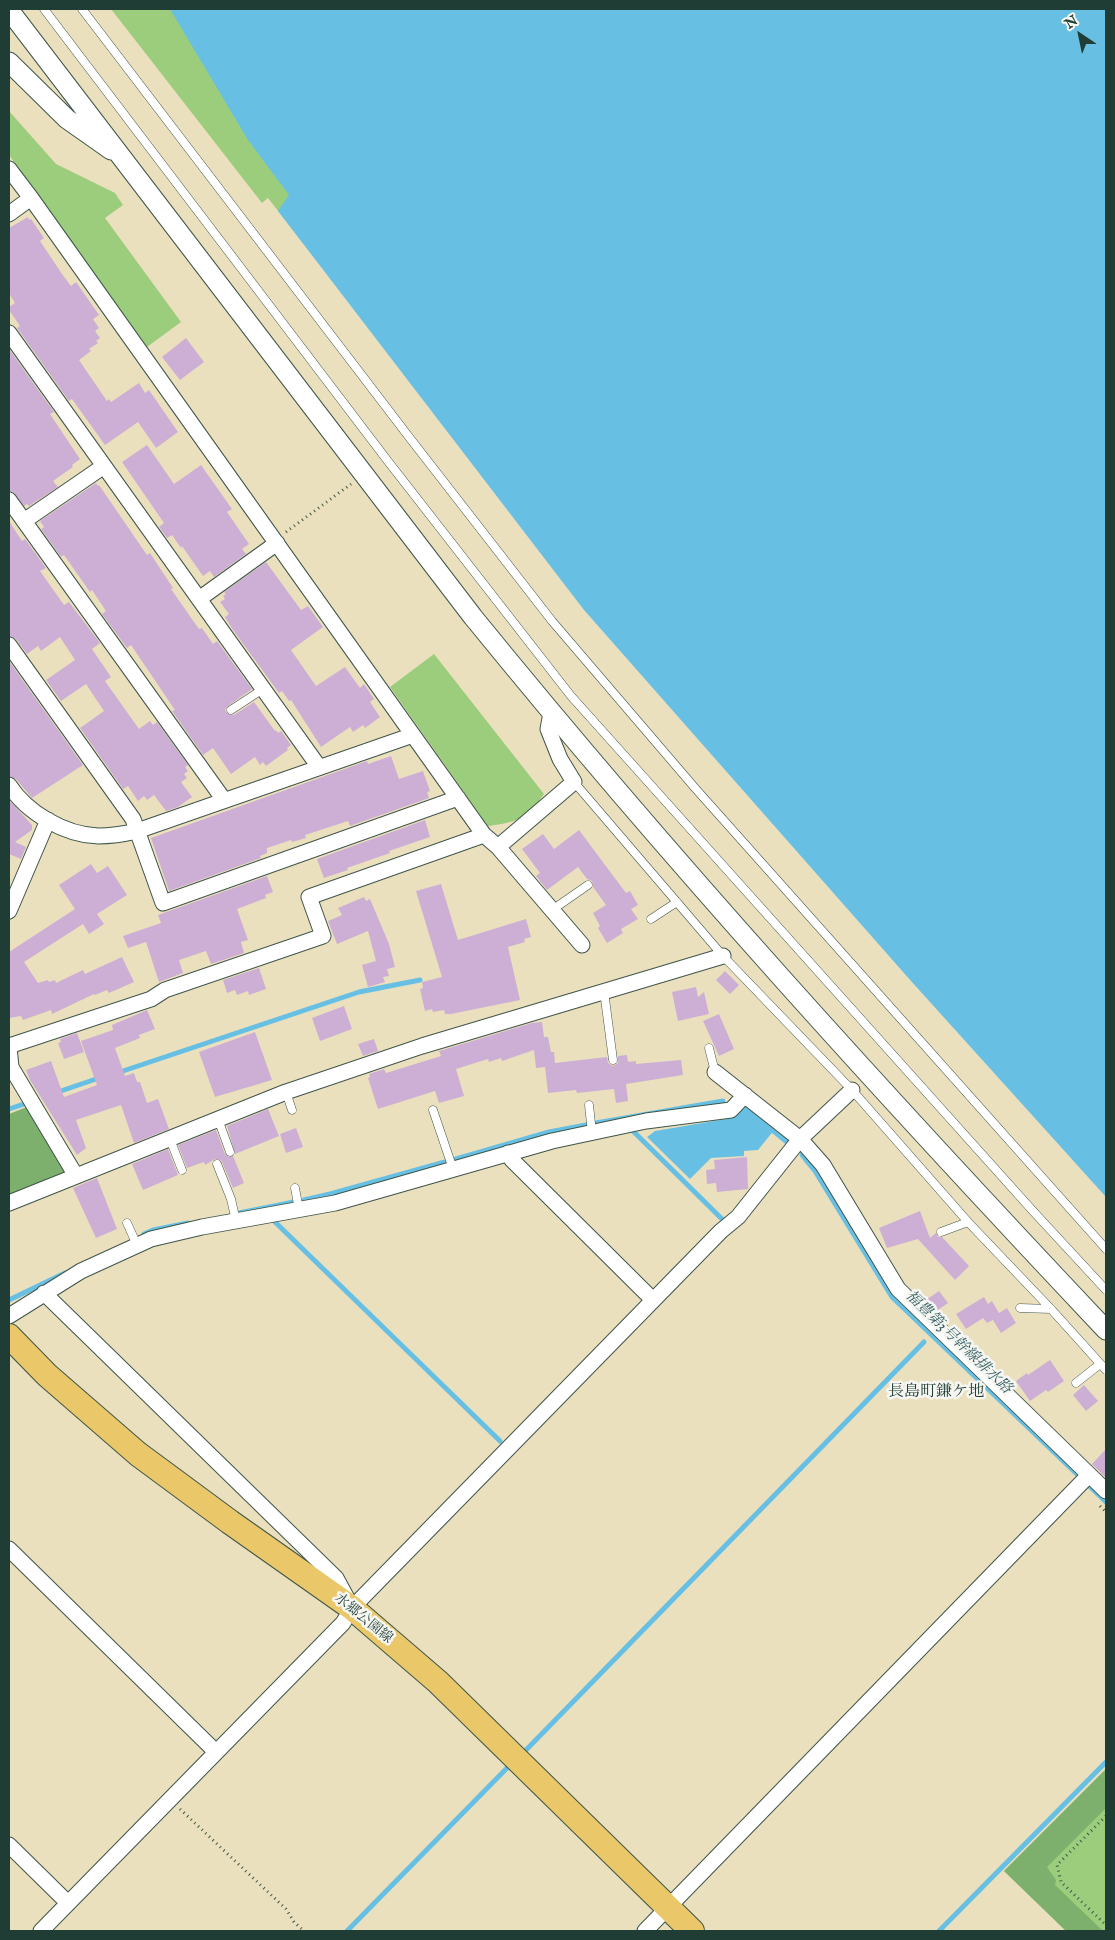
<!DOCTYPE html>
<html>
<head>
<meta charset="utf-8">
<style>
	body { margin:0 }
	#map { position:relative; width:1115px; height:1940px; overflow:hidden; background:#ebe0be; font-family:"IM FELL English",serif }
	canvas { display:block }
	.frame { position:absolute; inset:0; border:10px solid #1f3d34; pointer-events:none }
	.north { position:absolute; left:1055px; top:10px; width:50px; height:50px; -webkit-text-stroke:4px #f6f6f2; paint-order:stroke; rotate:326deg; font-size:14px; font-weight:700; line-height:20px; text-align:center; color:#1f3d34 }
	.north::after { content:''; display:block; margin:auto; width:18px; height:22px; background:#1f3d34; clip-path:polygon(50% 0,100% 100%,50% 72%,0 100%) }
</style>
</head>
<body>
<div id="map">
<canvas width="1115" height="1940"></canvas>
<div class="frame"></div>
<div class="north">N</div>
</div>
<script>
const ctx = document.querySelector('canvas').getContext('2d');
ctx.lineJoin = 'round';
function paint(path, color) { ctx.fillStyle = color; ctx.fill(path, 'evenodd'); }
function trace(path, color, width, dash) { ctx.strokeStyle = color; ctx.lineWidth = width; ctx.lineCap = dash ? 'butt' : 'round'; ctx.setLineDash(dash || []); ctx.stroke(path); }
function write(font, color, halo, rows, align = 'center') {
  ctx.font = font + ' "IM FELL English","Noto Serif JP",serif'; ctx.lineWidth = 5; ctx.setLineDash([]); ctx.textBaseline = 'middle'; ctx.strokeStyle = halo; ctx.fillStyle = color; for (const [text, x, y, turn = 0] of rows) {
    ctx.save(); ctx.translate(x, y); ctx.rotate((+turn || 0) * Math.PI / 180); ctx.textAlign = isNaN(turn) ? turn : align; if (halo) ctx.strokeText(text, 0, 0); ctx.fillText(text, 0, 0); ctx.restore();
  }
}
paint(new Path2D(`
	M111 9H179L318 175 303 243 268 198 262 203Z
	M9 111 56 164 115 193 123 205 105 218 181 322 147 347 9 155Z
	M434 654 544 794C526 819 518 822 488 826L390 687Z
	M1106 1769V1931H1066L1004 1871Z`), '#9bcd7c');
paint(new Path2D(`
	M27 1107 67 1169 61 1177 9 1197V1114Z
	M1106 1769V1808L1047 1867 1056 1880 1055 1885 1103 1931H1066L1004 1871Z`), '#7cb06c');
paint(new Path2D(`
	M170 9H1106V1197L911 981 584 610 278 211 289 195 248 140Z
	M744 1104 775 1129 758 1150 744 1151V1156L711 1158 690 1179 647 1137 655 1131 732 1118Z`), '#67c0e4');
trace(new Path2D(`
	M117 1073 359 992 420 980
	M55 1093 99 1078
	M9 1109 24 1104
	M596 1123 723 1101
	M770 1128 787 1142
	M632 1130 723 1220
	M802 1155 815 1171 892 1297 1106 1502
	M456 1159 549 1132 586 1125
	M304 1200 330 1194 445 1162
	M239 1213 294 1202
	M275 1222 500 1441
	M144 1234 153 1230 188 1223
	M9 1300 65 1273
	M526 1750 924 1342
	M347 1931 507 1768
	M939 1931 1106 1762`), '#67c0e4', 5);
paint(new Path2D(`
	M28 217 29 220 31 219 44 238 40 241 62 274 71 286 76 282 99 315 93 319 99 328 95 331 100 338 96 341 98 343 89 349 91 351 79 360 107 401 109 399 111 402 139 383 145 393 149 390 178 432 156 448 138 422 105 445 72 399 69 401 17 328 20 326 9 310V307L15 303 9 293V228Z
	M186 338 204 362 180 380 162 357Z
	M9 349 54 412 50 414 80 459 72 465 73 467 53 481 58 487 29 506 27 504 24 506 13 492 9 491Z
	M147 445 174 484 201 465 232 509 227 512 249 544 242 549 246 554 214 577 210 571 203 576 182 546 181 548 172 535 167 538 159 527 164 523 122 462Z
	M96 483 98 486 99 485 147 555 150 553 173 588 171 589 199 629 202 628 213 644 217 641 252 689 228 706 225 710 227 713 234 715 254 702 275 731 276 730 278 733 281 731 291 745 287 748 288 750 266 766 263 762 260 765 255 757 231 774 213 748 203 755 172 711 175 710 131 645 127 648 102 614 106 611 92 590 90 592 64 555 61 557 41 529 44 527 40 521Z
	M9 521 22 541 25 539 46 568 40 571 64 605 69 602 100 643 92 649 111 677 105 681 139 729 150 721 153 725 157 722 188 765 185 767 188 771 184 774 187 778 181 782 192 797 178 807 166 811 154 795 147 800 144 796 138 801 128 786 123 789 80 728 104 711 86 684 61 701 46 680 75 660 60 637 41 651 38 646 27 654 16 639 9 636Z
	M266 562 301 610 308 606 323 627 291 650 316 686 345 667 360 688 364 684 374 699 370 702 380 717 365 728 363 725 353 732 350 727 321 747 291 700 289 701 282 691 279 693 233 630 225 617 229 614 220 602 225 599 223 596 226 594 224 592Z
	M9 661 83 765 32 798 16 779 9 776Z
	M391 756 399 779 423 771 430 791 427 792 429 798 350 826 348 821 305 835 306 838 292 842 291 840 267 848V853L260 856 261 858 169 891 151 838 367 761 368 764Z
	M9 800 32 825V830L15 842 26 847 21 859 9 854Z
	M425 820 430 837 389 851 390 853 347 868 348 870 324 878 317 859Z
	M579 830 626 893 630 891 638 905 631 909 638 919 621 929 623 933 607 943 598 928 600 926 593 913 606 905 593 887 592 881 587 879 578 867 547 890 536 876 540 873 522 849 543 834 554 849Z
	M91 864 97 873 108 866 127 895 97 914 104 924 89 934 83 924 24 962 38 983 48 980 49 982 55 980 56 983 83 970 85 974 122 957 134 982 109 993 107 990 95 995 94 994 52 1014 51 1010 23 1020 21 1016 9 1018V952L75 909 59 885Z
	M267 876 273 892 265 895 266 898 237 909 248 940 241 942 244 953 211 964 206 951 179 960 183 973 159 982 146 942 128 948 123 936 161 923 158 915Z
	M441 884 458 940 526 919 531 937 524 939 525 942 508 947 520 1000 451 1014H445L444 1010 433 1012 432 1009 425 1011 420 989 423 988 422 982 442 977 416 891Z
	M364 897 366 901 370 899 389 944 395 967 387 969 389 976 383 977 385 982 368 987 362 965 376 961 368 931 337 944 328 921 342 915 338 908Z
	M259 968 266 989 249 995 248 991 237 995 235 990 227 993 223 980Z
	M725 971 739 985 730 994 716 980Z
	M696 987 698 997 704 992 709 1014 678 1021 672 992Z
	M344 1006 352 1029 320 1041 312 1018Z
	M147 1010 155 1029 139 1035 140 1038 115 1048 125 1076 134 1073 137 1082H140L147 1103 158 1099 169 1129 134 1143 121 1105 76 1120 86 1148 77 1155 30 1080 26 1070 51 1061 64 1097 97 1085 81 1041 113 1030 112 1025Z
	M719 1014 734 1049 719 1056 703 1021Z
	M542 1022 544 1037H548L551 1052H554L555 1063 607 1057 608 1063 613 1066 618 1063V1056L627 1055 628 1062 636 1061V1064L681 1060 683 1075 626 1084 628 1101 616 1103 614 1089 577 1093 576 1090 548 1093 545 1067 536 1068 534 1050 502 1061 501 1058 489 1062 488 1059 456 1069 464 1096 439 1103 435 1091 378 1109 368 1078 370 1077 369 1074 384 1069 386 1073 441 1056 439 1051 532 1023Z
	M255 1032 272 1080 215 1097 199 1052Z
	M77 1033 84 1052 64 1059 58 1043 61 1042 60 1039Z
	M374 1039 378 1051 363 1056 358 1044Z
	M268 1109 279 1136 235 1154 227 1126Z
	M296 1128 303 1147 286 1153 280 1134Z
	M216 1130 225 1154 229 1157 233 1156 244 1183 233 1188 221 1160 215 1159 205 1165 204 1162 187 1168 178 1145Z
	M168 1149 178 1175 143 1190 132 1164Z
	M747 1157 748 1189 717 1192 716 1183 707 1184 706 1170 715 1169 714 1160Z
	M97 1178 117 1229 96 1238 73 1188Z
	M920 1211 930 1238 936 1233 938 1237H942L969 1266 955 1280 918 1239 887 1248 879 1228Z
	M939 1291 948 1303 935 1312 926 1300Z
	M984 1297 988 1304 992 1301 999 1313 1007 1308 1016 1323 1001 1333 993 1320 987 1323 983 1318 966 1329 956 1314Z
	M1050 1360 1064 1381 1048 1392 1046 1390 1030 1401 1016 1381 1027 1373 1028 1375Z
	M1084 1385 1098 1401 1086 1411 1073 1395Z
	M1106 1449V1478L1092 1464Z`), '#cdafd5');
const service = new Path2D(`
	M44 9 387 460 571 696 1032 1210 1106 1290
	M82 9 409 437 552 621 695 788 1106 1249
	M231 710 263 689
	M574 782 723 956 852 1090 968 1222 1051 1309 1106 1370
	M552 910 588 885
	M651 919 677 902
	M604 991 613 1060
	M709 1048 715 1072
	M286 1092 292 1110
	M589 1105 592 1133
	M433 1110 453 1169
	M218 1119 230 1152
	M170 1139 182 1170
	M217 1164 231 1199 236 1221
	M295 1188 299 1210
	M127 1223 137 1245
	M941 1232 968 1222
	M1020 1308 1051 1309
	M1076 1383 1100 1364`);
const minor = new Path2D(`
	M9 169 31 198 484 835 498 847 574 782 560 759 548 729 551 713
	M9 214 31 198
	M9 333 319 767
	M9 500 224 800
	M24 521 104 466
	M199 599 277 543
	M9 645 133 819 163 903 458 798
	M9 785C27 813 65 835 98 836 112 836 124 834 137 831L413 735
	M498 847 582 945
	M9 911 48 820
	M9 1046 151 999 165 990 323 936 309 897 484 835
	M9 1047 11 1067 76 1176
	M715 1072 800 1139 823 1165 898 1289 1106 1491
	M508 1153 512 1160 653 1300
	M9 1203 286 1092 422 1046 723 956
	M44 1293 336 1578 349 1602
	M9 1316 81 1271 151 1239 202 1227 335 1203 552 1141 646 1121 731 1110 745 1095
	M9 1549 216 1752
	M9 1845 68 1903
	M41 1931 343 1623 352 1608 721 1231 738 1217 800 1139 852 1090
	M645 1931 1089 1475`);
const tertiary = new Path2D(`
	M9 10 473 617C673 863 888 1099 1106 1330
	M9 62 67 119 111 150`);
const primary = new Path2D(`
	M9 1336 47 1375 138 1454 230 1522 352 1608 438 1682 692 1931`);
trace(service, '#3e5549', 9);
trace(minor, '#3e5549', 17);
trace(tertiary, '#3e5549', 21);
trace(primary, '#3e5549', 26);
trace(new Path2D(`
	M286 532 351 484
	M1100 1506 1106 1512
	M180 1809 286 1909 294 1922 304 1931
	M1106 1816 1057 1865 1061 1882 1106 1925`), '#3e5549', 3, [1, 4]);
trace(service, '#fff', 8);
trace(minor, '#fff', 15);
trace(tertiary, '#fff', 19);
trace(primary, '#eac769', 24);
write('14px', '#1f3d34', '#f6f6f2', [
	["水郷公園線",363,1619,39]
]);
write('italic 15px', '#315e60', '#f6f6f2', [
	["福豊第3号幹線排水路",958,1343,44]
]);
write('16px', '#1f3d34', '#f6f6f2', [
	["長島町鎌ケ地",936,1393]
]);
</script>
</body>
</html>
